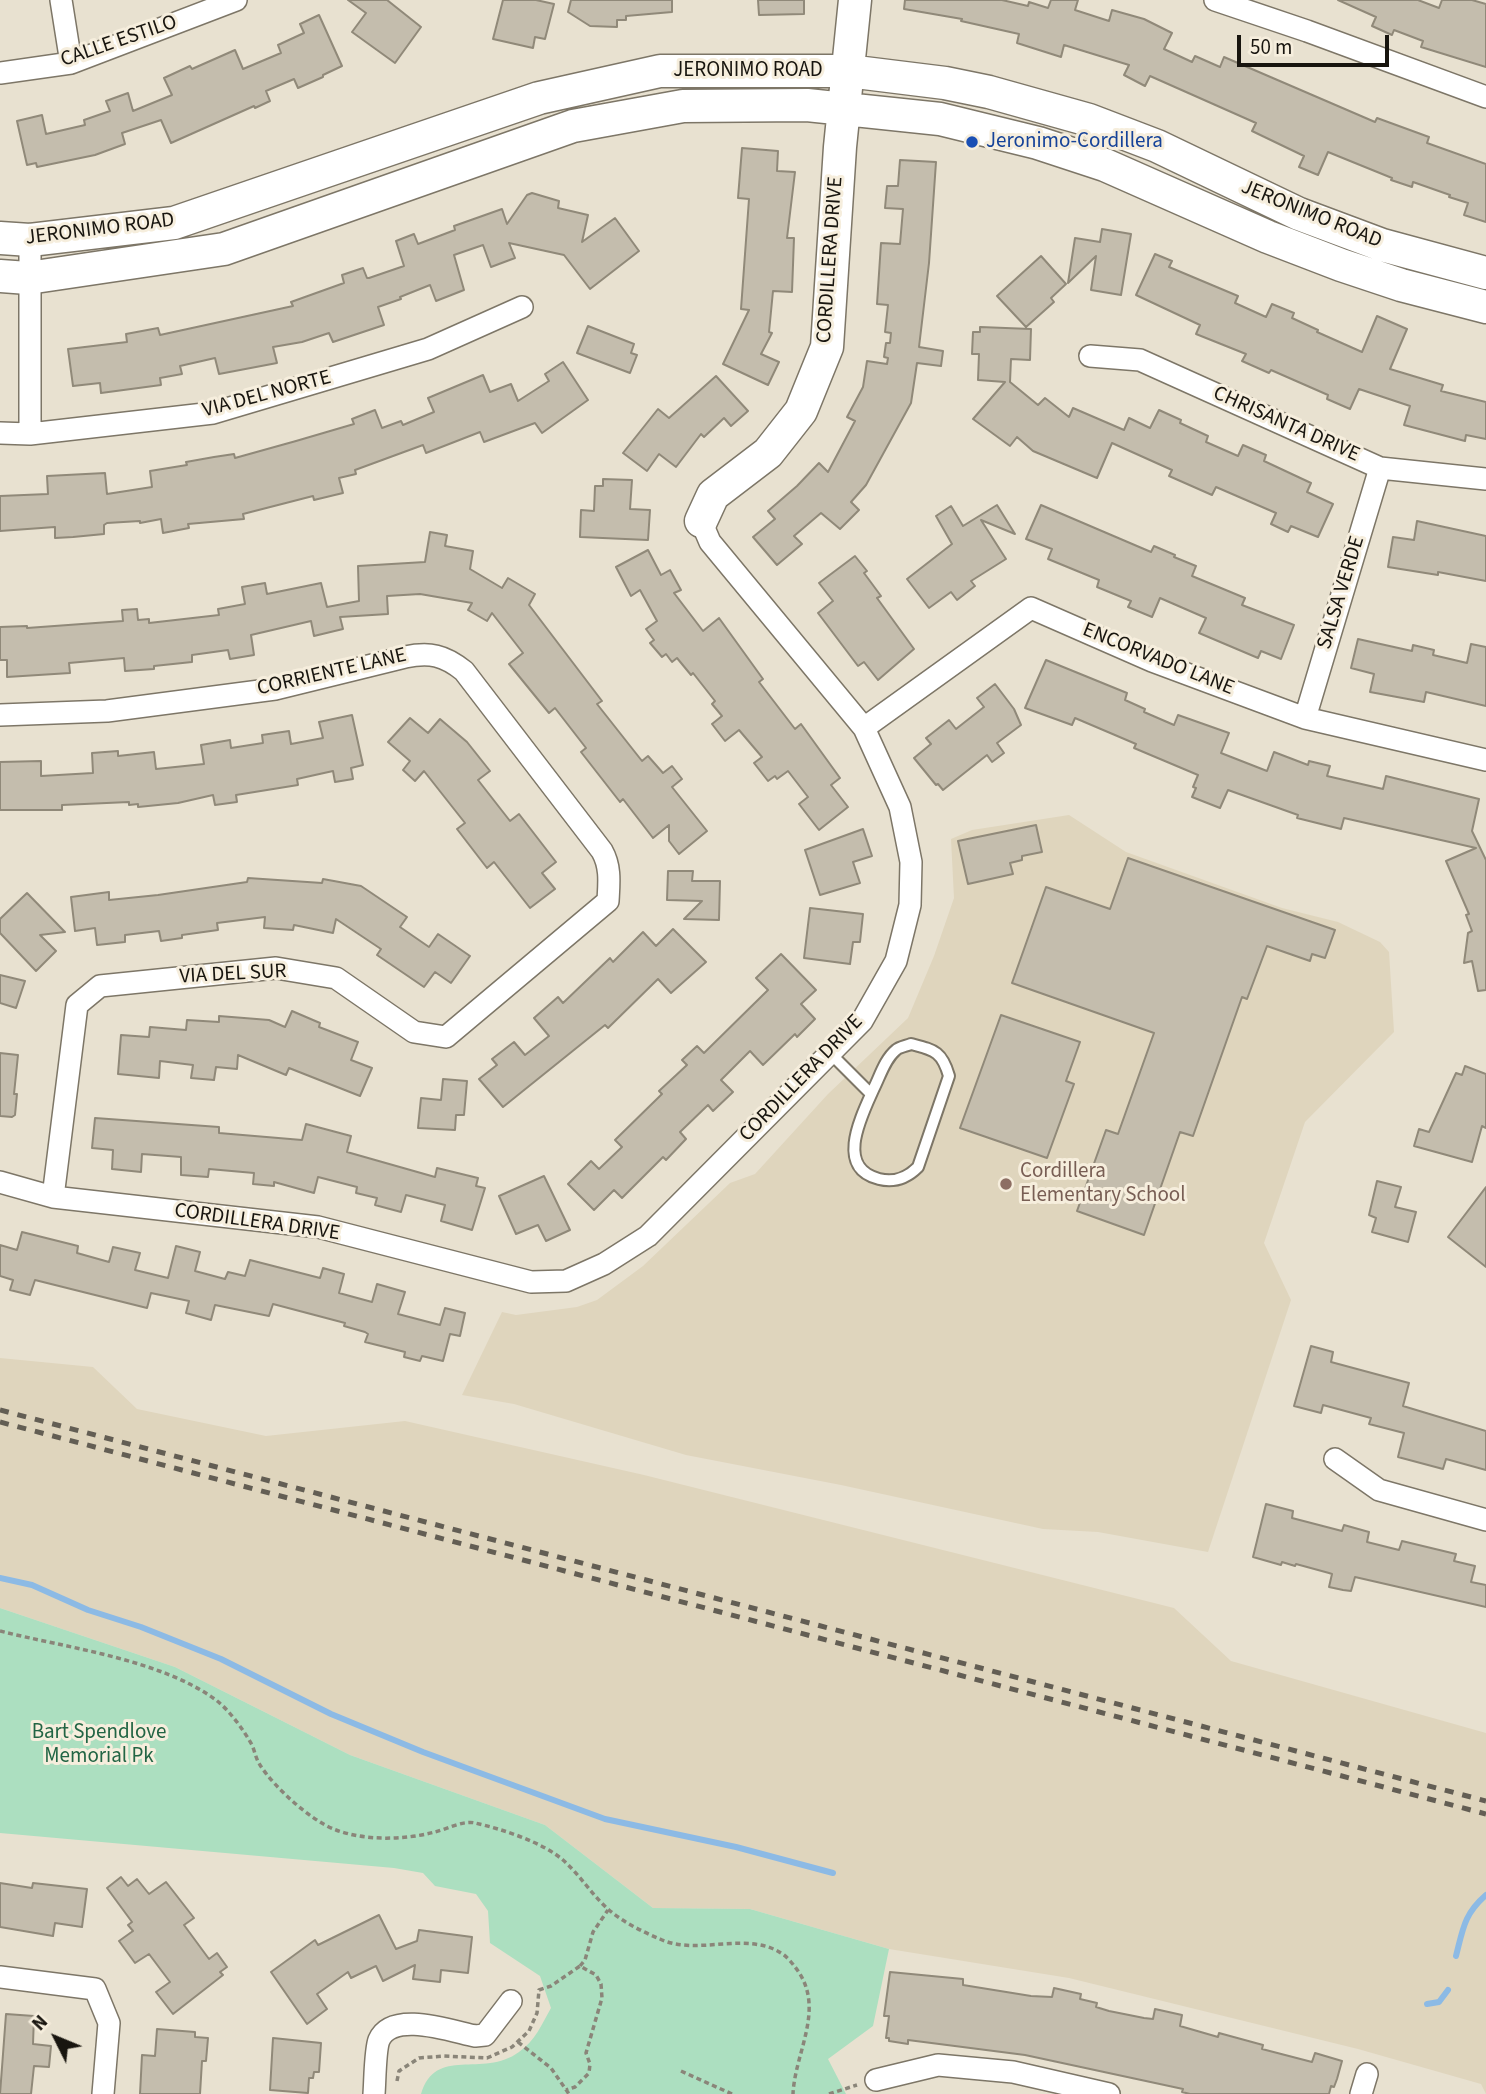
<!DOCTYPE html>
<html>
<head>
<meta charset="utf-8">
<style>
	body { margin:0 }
	#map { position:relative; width:1486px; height:2094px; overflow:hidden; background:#e8e1d0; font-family:"Source Sans 3",sans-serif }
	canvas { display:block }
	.north { position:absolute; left:21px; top:2003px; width:70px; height:70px; -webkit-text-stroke:5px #f6eedd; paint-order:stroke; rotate:313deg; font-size:19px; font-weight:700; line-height:28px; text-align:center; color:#18150f }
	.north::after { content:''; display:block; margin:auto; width:24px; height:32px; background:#18150f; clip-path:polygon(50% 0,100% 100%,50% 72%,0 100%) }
	.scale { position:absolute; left:1237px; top:35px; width:152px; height:32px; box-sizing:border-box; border:4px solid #18150f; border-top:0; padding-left:9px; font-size:21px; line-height:24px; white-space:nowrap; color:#18150f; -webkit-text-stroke:5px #f6eedd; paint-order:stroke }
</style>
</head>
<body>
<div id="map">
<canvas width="1486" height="2094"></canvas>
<div class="north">N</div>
<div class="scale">50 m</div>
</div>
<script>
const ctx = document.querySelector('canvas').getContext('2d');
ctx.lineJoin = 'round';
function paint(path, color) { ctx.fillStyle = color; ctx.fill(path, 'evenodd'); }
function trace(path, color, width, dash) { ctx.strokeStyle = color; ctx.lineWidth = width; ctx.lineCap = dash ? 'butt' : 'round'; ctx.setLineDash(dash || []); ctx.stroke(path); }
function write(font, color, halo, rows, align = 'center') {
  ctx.font = font + ' "Source Sans 3",sans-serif'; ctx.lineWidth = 6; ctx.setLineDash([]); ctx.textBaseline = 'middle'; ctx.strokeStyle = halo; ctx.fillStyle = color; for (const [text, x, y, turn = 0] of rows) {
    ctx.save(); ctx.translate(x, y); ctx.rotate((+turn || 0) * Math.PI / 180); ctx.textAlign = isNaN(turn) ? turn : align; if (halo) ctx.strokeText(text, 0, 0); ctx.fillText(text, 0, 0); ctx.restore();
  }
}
paint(new Path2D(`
	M1069 815 1126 852 1282 908 1338 922 1380 942 1389 952 1394 1032 1305 1122 1264 1243 1291 1300 1208 1552 1098 1532 1043 1529 841 1485 686 1455 514 1404 462 1395 502 1312 516 1315 577 1307 597 1300 643 1266 730 1183 755 1174 828 1094 908 1018 934 956 954 898 951 839 972 830Z
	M0 1358 93 1367 137 1409 266 1436 405 1421 644 1475 1174 1608 1231 1661 1486 1733V2094L1481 2084 1358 2049 1069 1978 889 1949 750 1909 653 1908 545 1825 350 1755 175 1667 0 1608Z`), '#dfd5bd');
paint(new Path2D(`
	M0 1608 175 1667 350 1755 545 1825 653 1908 750 1909 889 1949 873 2026 828 2059 846 2094H421C436 2045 482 2079 519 2052 535 2041 542 2024 551 2008L540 1976 490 1943 488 1911 476 1894 435 1886 423 1873 394 1868 0 1833Z`), '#acdfc0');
trace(new Path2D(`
	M0 1578 32 1585 88 1610 141 1627 221 1659 331 1714 423 1752 605 1819 736 1847 833 1873
	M1456 1956C1463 1929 1464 1914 1486 1895
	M1427 2004 1439 2002 1448 1990`), '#8cbae5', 6);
const building = new Path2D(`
	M348 0H387L421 27 395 63 352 32 366 13Z
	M503 0H536L554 4 545 39 535 37 533 48 493 39Z
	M571 0H672V12L626 16V20H617V27L590 26 568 12Z
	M758 0H804V14L759 15Z
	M905 0H1002L1028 6 1029 2 1048 8 1051 0H1078L1075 10 1109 21 1112 10 1144 19 1172 33 1164 49 1192 62 1195 56 1220 67 1224 57 1375 122 1377 118 1429 137 1427 143 1486 164V222L1464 215 1468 203 1449 197 1450 195 1413 182 1412 187 1391 180 1392 178 1328 152 1318 175 1299 167 1304 156 1252 131 1256 123 1150 76 1145 86 1124 75 1129 65 1064 45 1061 57 1017 43 1019 34 961 21 962 19 904 9Z
	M1338 0H1418L1439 8 1442 0H1472L1486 4V67L1421 47 1423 41 1394 30 1392 35 1372 26 1376 17Z
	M319 15 342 66 323 75V77L298 88 294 79 266 91 270 101 255 108 254 106 171 143 161 120 122 133 125 144 95 155 37 167 36 163 27 165 17 121 42 115 46 134 85 125 84 120 110 111 106 101 128 93 133 111 172 95 164 78 190 66 192 69 235 50 243 69 281 53 278 45 304 33 300 24Z
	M742 148 778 151 777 171 795 172 787 238H794L792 292 773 291 769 332 772 333 761 354 779 362 768 385 723 364 749 310 741 309 749 199 738 198Z
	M900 160 936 162 929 263 919 347 943 351 941 366 917 363 911 403 866 485 851 502 859 510 840 529 821 513 794 536 802 544 777 565 753 537 775 519 768 511 797 486 819 463 828 472 855 421 847 417 863 387 867 361 887 364 888 358 884 357 886 343H890L891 333 885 332 888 305 877 304 881 243 900 244 903 209 885 208 887 186H898Z
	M532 193 559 201 558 208 588 215 582 242 615 218 639 251 590 289 564 255 509 243 515 258 491 267 483 245 454 255 464 290 436 301 430 285 400 297 401 299 378 307 384 325 333 342 329 333 302 342 273 347 277 363 219 374 215 358 180 366 182 374 160 378 161 385 101 393 100 383 73 386 68 349 127 342 126 334 158 328 160 335 293 306 291 302 344 283 342 275 363 268 367 278H369L404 266 396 241 414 234 418 244 455 230 454 226 502 209 507 224 527 195Z
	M1102 229 1131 234 1121 295 1091 290 1096 256 1068 283 1075 238 1100 242Z
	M1155 254 1172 261 1169 267 1238 296 1235 303 1266 317 1272 304 1294 313 1292 318 1318 330 1317 332 1362 352 1377 316 1407 329 1390 369 1443 385 1441 391 1486 402V439L1466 435 1465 441 1404 425 1410 406 1359 389 1350 409 1327 399 1328 395 1271 370 1269 373 1242 361 1246 354 1196 334 1200 325 1136 295Z
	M1041 256 1066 284 1051 298 1054 302 1026 327 997 296Z
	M588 326 634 344 631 353 637 355 630 373 577 353Z
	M980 327 1031 329 1030 360 1011 359 1010 382 1038 405 1045 398 1069 417 1073 408 1124 430 1129 418 1150 428 1159 410 1181 420 1180 423 1208 436 1206 442 1238 456 1243 445 1266 455 1264 461 1311 483 1307 492 1333 504 1318 537 1291 526 1288 532 1271 524 1276 513 1216 487 1212 495 1169 476 1172 470 1112 443 1097 478 1033 451 1017 437 1010 446 973 419 1005 382 978 380 979 354H972L973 332H980Z
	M563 362 588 400 542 433 535 423 484 442 480 432 426 453 423 445 355 470 356 474 339 478 343 493 314 500 313 496 243 514 244 519 188 524 189 528 163 533 161 519 140 523V521L107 523 104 525V534L73 537 55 538V527L0 531V496L48 494 47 476 105 473 107 494 152 487 150 471 187 465 186 462 214 457 234 454 235 458 296 441 354 424 352 419 375 410 382 428 401 421 403 425 434 412 428 398 483 375 490 392 511 384 518 401 549 381 545 374Z
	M716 376 748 411 731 426 724 418 704 437 701 434 676 467 659 454 647 471 623 453 658 409 669 418Z
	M603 479 632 480 630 509 650 510 648 540 580 537 581 510 594 511 595 486H603Z
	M997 505 1015 534 981 520 1006 559 971 581 975 586 957 600 951 592 929 608 907 579 952 544 936 516 951 506 963 526Z
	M1041 505 1151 552 1154 546 1175 555 1174 557 1196 566 1192 576 1245 598 1242 605 1294 625 1281 659 1261 651 1258 658 1199 633 1206 618 1160 598 1152 617 1128 607 1131 601 1097 587 1099 580 1048 559 1052 549 1026 539Z
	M1417 521 1486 536V581L1438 572V575L1388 567 1393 537 1414 540Z
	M430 532 447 535 445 546 473 551 470 569 502 588 508 578 535 594 529 605 602 701 597 704 642 761 648 756 663 773 672 766 682 779 672 787 707 831 679 854 669 841V825L653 838 623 799 620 802 581 752 586 748 555 708 549 713 509 664 523 653 492 613 487 621 468 610 472 603 420 594 387 596 388 614 340 617 343 629 314 636 311 621 251 635 254 655 230 659 228 650 192 655V662L154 666V669L125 671 124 658 69 663 70 673 7 677V660H0V627L27 626V628L123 621 122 610 137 609 138 620 149 619V623L219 615 218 609 245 604 242 587 265 583 267 594 321 583 327 607 359 601 358 566 425 562Z
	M648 550 661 575 670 570 681 590 674 593 703 631 719 618 763 679 759 682 795 729 801 724 840 778 831 785 848 807 819 830 799 804 808 797 788 771 777 779 775 776 768 781 754 763 762 757 739 730 725 741 712 724 722 716 712 704 715 701 693 673 691 675 677 658 672 662 666 654 662 657 650 643 654 640 646 629 657 621 640 590 631 596 616 567Z
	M855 556 867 571 864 573 881 596 877 598 914 649 878 680 864 662 858 666 818 613 833 601 819 583Z
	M1358 639 1412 651 1413 645 1434 650 1433 655 1467 663 1471 644 1486 647V706L1426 692 1424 702 1370 692 1374 674 1351 668Z
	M1046 660 1127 693 1125 700 1145 709 1144 712 1174 725 1178 715 1229 733 1221 753 1267 771 1274 752 1308 765 1309 761 1330 766 1327 776 1383 789 1386 776 1479 799 1472 831 1486 860V990L1478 991 1472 961 1464 963 1468 933 1472 931 1466 915 1469 914 1446 861 1476 848 1344 818 1341 829 1297 818 1298 815 1228 790 1220 808 1192 797 1196 788 1193 787 1198 775 1134 748 1136 744 1075 718 1072 725 1025 708Z
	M995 684 1014 709 1021 725 997 743 1004 753 992 762 987 755 943 790 938 784 936 785 914 758 931 744 926 738 949 720 956 729 984 707 977 698Z
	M352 715 363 765 351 768 353 779 335 782 333 771 297 779 298 785 236 795 237 802 215 805 213 795 178 803 138 807V804L129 805V802L62 805V810H0V762L41 761V776L93 773 92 753 118 751V756L154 752 156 769 204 764 201 745 230 740 231 748 263 743 262 735 289 731 291 744 323 738 319 722Z
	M410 718 428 733 440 719 467 742 490 771 478 780 510 821 519 814 556 862 542 873 555 889 530 908 494 862 487 868 457 829 465 823 424 771 415 781 403 770 410 761 388 742Z
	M1036 825 1042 852 1022 856V860L1010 863 1013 874 968 884 958 841Z
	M863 829 872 856 853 862 860 883 820 895 805 850Z
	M1128 858 1335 930 1325 958 1312 954 1310 961 1267 946 1247 999 1242 997 1193 1136 1180 1132 1144 1235 1077 1211 1106 1130 1118 1134 1154 1033 1012 983 1046 887 1110 909Z
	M668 871H693L692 881H720L719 920 684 919 702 901 667 900Z
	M248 878 322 883 323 879 361 886 407 917 400 927 429 947 438 934 470 956 451 983 435 972 424 987 377 955 381 949 336 919 333 933 294 925 293 930 264 928 265 917 217 923 218 930 182 935V938L161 941 159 931 125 935V942L97 945 95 928 75 931 71 897 109 892V900L158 895 247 882Z
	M27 893 65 932 40 935 56 951 36 971 0 933V919Z
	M810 908 863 914 860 942H853L850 964 804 958Z
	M673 929 706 962 671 993 658 979 608 1028 605 1025 503 1107 479 1079 497 1065 492 1059 514 1042 525 1055 549 1036 534 1018 558 997 563 1003 610 958 613 962 643 932 656 946Z
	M781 954 816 990 801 1004 815 1019 797 1037 795 1034 763 1065 750 1051 721 1080 733 1092 713 1111 708 1105 680 1132 686 1139 666 1160 663 1157 622 1198 614 1190 594 1210 568 1184 591 1161 599 1169 622 1147 615 1140 662 1094 659 1091 687 1065 682 1060 697 1046 704 1053 768 990 756 978Z
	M0 975 25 981 16 1008 0 1003Z
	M292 1011 320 1023 319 1027 358 1042 351 1060 372 1068 360 1096 289 1068 286 1075 238 1055 237 1069 216 1067 214 1080 191 1078 193 1065 160 1061 159 1078 118 1074 121 1035 149 1037 150 1027 186 1030 187 1020 219 1022V1016L269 1020 285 1027Z
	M1001 1015 1080 1042 1066 1081 1074 1084 1047 1158 960 1128Z
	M0 1053 18 1055 14 1094H17L15 1115 12 1117 0 1116Z
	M1465 1066 1486 1074V1128L1482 1126 1472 1162 1414 1146 1419 1129 1429 1132 1456 1073 1462 1075Z
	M443 1079 467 1081 464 1115H456L455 1130 418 1128 421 1098 441 1100Z
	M95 1118 219 1127V1133L302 1140 306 1124 351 1136 347 1152 435 1177 437 1168 478 1178 476 1186 485 1188 472 1230 441 1221 445 1205 406 1195 401 1212 375 1205 377 1198 356 1193 357 1187 318 1177 314 1193 274 1182V1186L253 1184 254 1173 209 1169 208 1177 181 1175V1157L142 1154 141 1172 112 1169 113 1150 92 1148Z
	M544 1176 570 1230 546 1241 538 1225 516 1234 499 1196Z
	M1377 1181 1401 1187 1395 1207 1416 1212 1408 1242 1372 1232 1376 1218 1369 1215Z
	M1486 1187V1267L1448 1237Z
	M22 1232 78 1246 77 1253 109 1262 113 1247 140 1253 135 1270 168 1278 176 1246 200 1252 195 1271 225 1279 228 1272 245 1276 250 1260 320 1278 323 1268 344 1274 339 1293 372 1302 377 1284 405 1292 398 1314 440 1325 445 1308 465 1313 460 1336 450 1334 443 1361 422 1356 420 1361 404 1357 405 1352 365 1342 368 1334 365 1332 344 1326 345 1323 273 1304 269 1316 215 1305 211 1320 186 1313 189 1301 151 1293 147 1308 35 1280 30 1295 10 1290 13 1280 0 1276V1245L17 1250Z
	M1311 1346 1333 1352 1331 1362 1409 1383 1403 1406 1486 1431V1470L1446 1459 1443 1469 1398 1457 1404 1433 1369 1424 1371 1418 1323 1405 1321 1413 1294 1406Z
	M1266 1504 1293 1511 1292 1518 1342 1531 1344 1525 1369 1532 1367 1542 1399 1550 1402 1541 1456 1554 1454 1561 1475 1566 1471 1582 1486 1585V1607L1355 1577 1351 1591 1343 1590 1329 1587 1332 1574 1329 1573 1296 1564 1295 1566 1282 1562 1281 1565 1253 1557Z
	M121 1877 128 1886 137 1879 149 1894 166 1882 194 1918 184 1925 209 1959 217 1953 227 1967 220 1972 223 1975 173 2014 156 1992 170 1982 149 1954 135 1963 119 1941 133 1931 128 1925 132 1922 107 1888Z
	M0 1883 32 1888 33 1883 87 1889 82 1927 55 1923 53 1936 0 1927Z
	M379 1915 396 1949 417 1941 419 1930 472 1937 468 1973 441 1970 440 1982 413 1979 415 1965 383 1981 376 1966 351 1978 348 1972 317 1994 327 2009 307 2024 271 1972 315 1940 318 1945Z
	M890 1972 963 1979V1985L1031 1996 1052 1997 1054 1988 1081 1994 1080 1999 1097 2003 1096 2007 1109 2011 1144 2018 1153 2019 1155 2009 1182 2015 1180 2026 1218 2037 1219 2033 1263 2045 1262 2049 1312 2062 1315 2053 1342 2061 1337 2079 1334 2087 1331 2086 1329 2094H1190L1182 2092 1183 2089 1025 2055 908 2040V2044L889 2041V2038H886L889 2016H884Z
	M6 2014 34 2016 33 2044 51 2046 49 2067 34 2066 31 2094H0Z
	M157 2029 195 2032V2037L208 2038 206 2061H202L200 2094H140L142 2055 155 2056Z
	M273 2038 321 2043 319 2072H314L313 2078H309L308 2093 270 2090Z`);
paint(building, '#c4bdad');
trace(building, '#908979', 2);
const lane = new Path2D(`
	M911 1044C934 1050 942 1051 949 1076L918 1167C907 1178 895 1183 879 1179 834 1168 862 1115 874 1088 880 1076 885 1059 896 1050 899 1047 906 1046 911 1044Z
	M830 1053 871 1094`);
const street = new Path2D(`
	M61 0 71 63
	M1215 0 1307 31 1486 97
	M0 73 71 63 236 0
	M30 240V434
	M1090 356 1140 360 1380 468 1486 479
	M0 433 30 434 213 413 428 349 522 307
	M0 715 107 711 275 689 405 657C430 652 444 655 464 671L602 851C611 867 609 883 608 901L446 1037 414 1032 336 978 276 968 100 986 77 1005 53 1197
	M1305 718 1380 468
	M864 728 1031 608 1152 661 1305 718 1486 760
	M0 1182 53 1197 318 1227 531 1282 566 1281 604 1264 648 1236 862 1021 896 961 910 905 911 862 900 807 864 728 710 542 701 521
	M1335 1459 1379 1490 1486 1520
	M0 1977 95 1989 109 2023 103 2094
	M876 2080 938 2065 1013 2072 1109 2094
	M374 2094C375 2082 375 2050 379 2040 392 2010 451 2031 475 2036L485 2035 511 2001
	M1361 2094 1367 2074`);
const secondary = new Path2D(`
	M0 238 30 240 174 223 539 98 660 71H848L945 83 989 92 1089 120 1157 146 1299 214 1382 245 1486 273
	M0 276 28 278 224 249 573 126 683 106 807 105 940 119 1038 143 1105 165 1268 237 1341 265 1401 285 1486 307
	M701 521 713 495 768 453 801 411 827 347 840 147 855 0`);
trace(lane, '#7d7667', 14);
trace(street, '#7d7667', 24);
trace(secondary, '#7d7667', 35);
trace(new Path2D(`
	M0 1631C67 1648 160 1659 216 1700 230 1711 243 1729 252 1745 255 1752 256 1759 260 1765 274 1787 311 1821 336 1830 366 1841 404 1840 435 1832 447 1829 464 1820 475 1823 502 1829 542 1842 563 1860 580 1875 592 1895 609 1910 623 1922 643 1932 660 1939 698 1957 748 1929 784 1955 788 1958 792 1963 795 1967 827 2007 795 2051 793 2094
	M580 1966 585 1960 593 1932 608 1910
	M518 2042 551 2068 569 2094
	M681 2071 732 2094
	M397 2081 399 2071 419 2058 444 2056 487 2058 512 2047 529 2031 537 2013 539 1990 551 1986 580 1966 596 1975 601 1984 602 1998 586 2053 590 2064 589 2073 575 2087 566 2090
	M829 2094 857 2085`), '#8a8579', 3.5, [5, 3.5]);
trace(lane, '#fff', 10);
trace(street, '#fff', 21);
trace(secondary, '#fff', 32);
trace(new Path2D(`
	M0 1410 1486 1801
	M0 1422 1486 1814`), '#635e54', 5, [9, 9]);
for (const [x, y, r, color] of [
	[972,142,7,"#1a4fb4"],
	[1006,1184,7,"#8d6e63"]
]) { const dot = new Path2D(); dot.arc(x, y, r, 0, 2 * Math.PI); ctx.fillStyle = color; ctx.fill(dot); trace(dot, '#f6eedd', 2.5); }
write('21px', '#18150f', '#f6eedd', [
	["CALLE ESTILO",119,42,-19],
	["JERONIMO ROAD",748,71],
	["JERONIMO ROAD",1311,215,22],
	["JERONIMO ROAD",100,230,-7],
	["CORDILLERA DRIVE",831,260,-86],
	["VIA DEL NORTE",267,395,-15],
	["CHRISANTA DRIVE",1286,425,24],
	["SALSA VERDE",1342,593,-73],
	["ENCORVADO LANE",1158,660,22],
	["CORRIENTE LANE",332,673,-13],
	["VIA DEL SUR",233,975,-3],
	["CORDILLERA DRIVE",802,1079,-46],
	["CORDILLERA DRIVE",257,1223,8]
]);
write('21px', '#164399', '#f6eedd', [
	["Jeronimo-Cordillera",986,142]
], 'left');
write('21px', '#785e54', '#f6eedd', [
	["Cordillera",1020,1172],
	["Elementary School",1020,1196]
], 'left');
write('21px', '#226544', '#f6eedd', [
	["Bart Spendlove",99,1733],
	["Memorial Pk",99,1757]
]);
</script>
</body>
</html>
